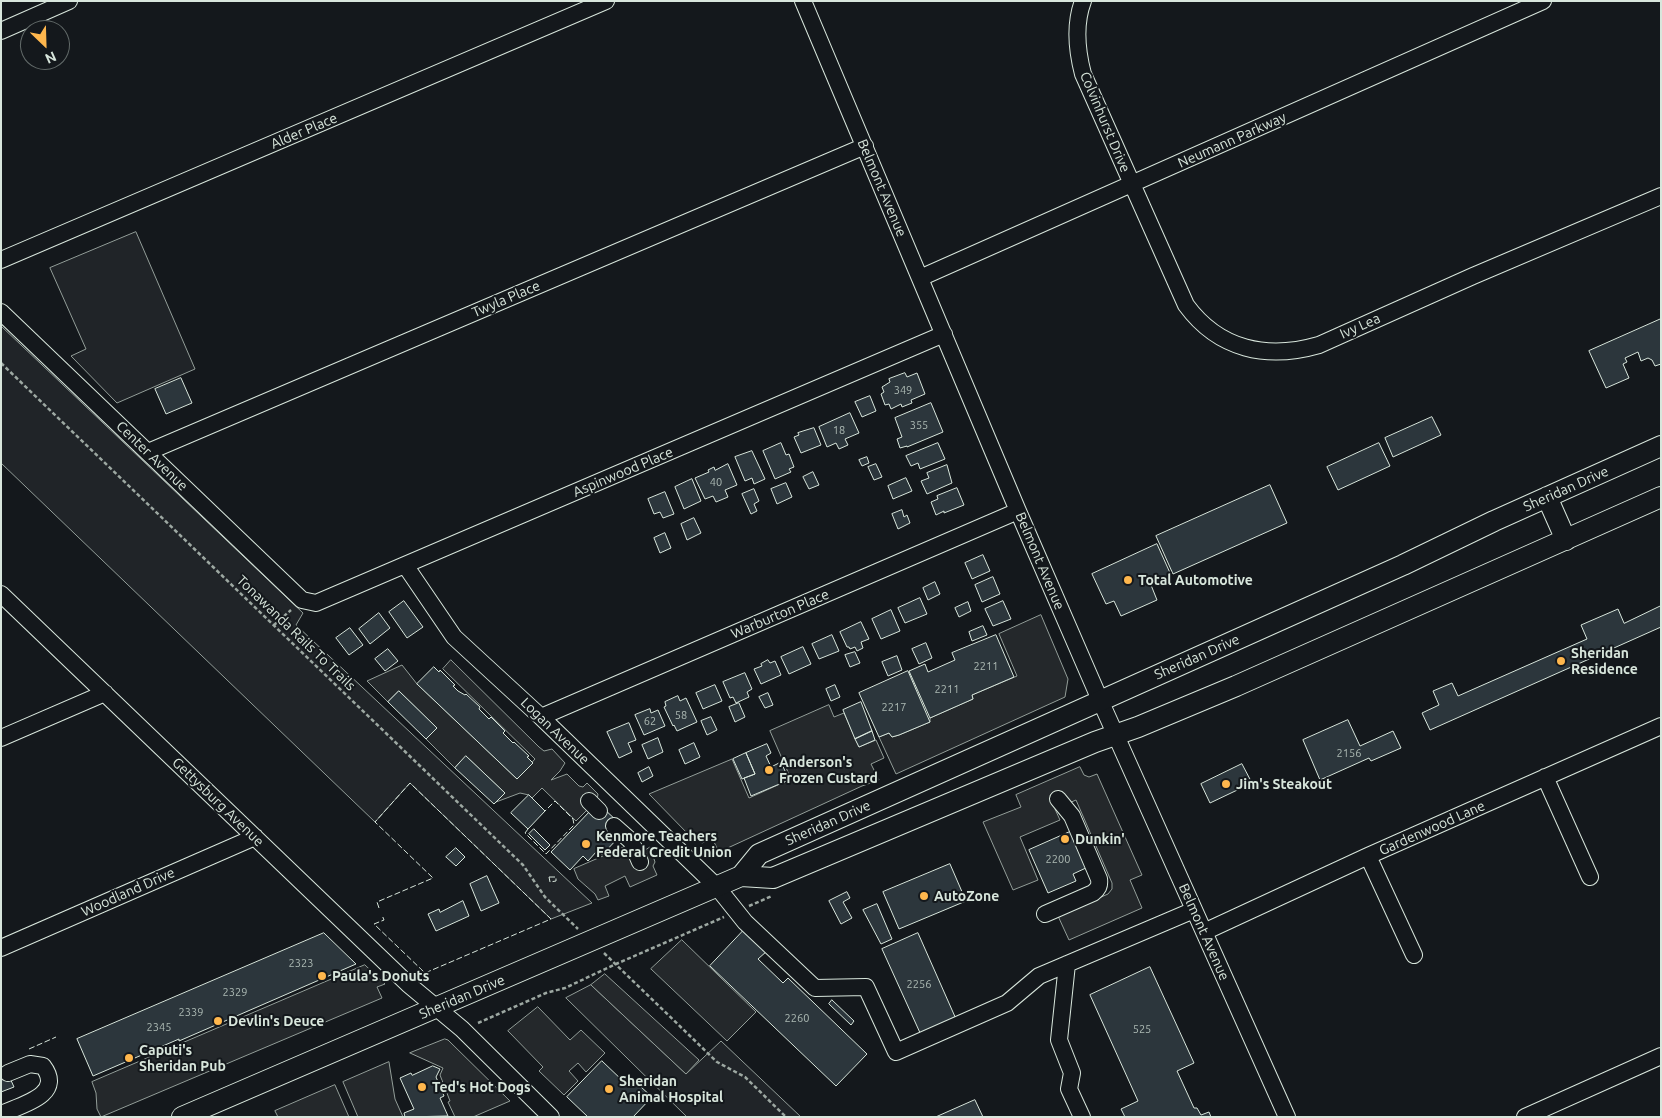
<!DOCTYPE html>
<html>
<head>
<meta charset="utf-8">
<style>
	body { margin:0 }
	#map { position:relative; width:1662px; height:1118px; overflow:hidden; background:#14181c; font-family:Ubuntu,sans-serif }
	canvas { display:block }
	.frame { position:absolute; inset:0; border:2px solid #d8e6dc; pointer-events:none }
	.north { position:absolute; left:20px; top:20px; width:50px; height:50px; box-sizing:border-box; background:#14181c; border:1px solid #626a69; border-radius:50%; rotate:156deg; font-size:14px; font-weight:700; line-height:20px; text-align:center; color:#d8e6dc }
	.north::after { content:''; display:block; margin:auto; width:18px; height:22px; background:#ffb74d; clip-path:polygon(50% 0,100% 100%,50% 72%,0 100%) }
</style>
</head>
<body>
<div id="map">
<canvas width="1662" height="1118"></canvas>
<div class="frame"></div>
<div class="north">N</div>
</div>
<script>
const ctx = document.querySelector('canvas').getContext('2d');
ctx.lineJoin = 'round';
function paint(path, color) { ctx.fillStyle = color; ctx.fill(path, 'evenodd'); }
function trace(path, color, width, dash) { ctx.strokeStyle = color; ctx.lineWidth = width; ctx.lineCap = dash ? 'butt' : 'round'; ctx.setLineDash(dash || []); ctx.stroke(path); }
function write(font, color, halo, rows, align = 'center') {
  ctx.font = font + ' Ubuntu,sans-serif'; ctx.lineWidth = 4; ctx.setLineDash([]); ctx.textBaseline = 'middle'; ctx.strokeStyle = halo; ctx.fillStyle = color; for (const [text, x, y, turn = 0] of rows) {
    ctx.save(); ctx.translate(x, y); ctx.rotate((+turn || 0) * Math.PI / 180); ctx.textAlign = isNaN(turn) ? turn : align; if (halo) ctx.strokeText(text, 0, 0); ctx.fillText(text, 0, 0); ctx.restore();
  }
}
const green = new Path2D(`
	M136 232 195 369 117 403 71 356 86 349 50 268Z
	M1 326 303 613 296 625 592 903 551 919 410 783 375 822 1 463Z
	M591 985 686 1074 721 1041 801 1117H687L566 998Z`);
paint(green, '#202428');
trace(green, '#939e99', 1);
const parking = new Path2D(`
	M1041 615 1068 679 1065 697 896 774 879 737 889 733 892 737 899 735 930 722V718L973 699 972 695 1017 676 999 634Z
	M451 660 539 747 544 751 552 749 565 763 560 771 551 780 567 774 579 786 583 787 587 783 598 794 597 800 576 821 542 788 532 798 529 795 520 793 496 802 505 793 467 757 455 768 426 739 437 728 399 691 388 702 367 681 402 665 417 684 517 779 535 759 443 669Z
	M829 705 834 717 844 713 859 747 876 740 884 758 871 764 879 780 862 786 719 852 714 842 711 840H708L702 843 692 835H689L649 794 732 759 749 798 791 779 770 731Z
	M1080 767 1084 775 1089 777 1097 774 1142 875 1130 880 1142 908 1069 940 1058 916 1108 894 1112 889V883L1076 800 1055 809 1060 820 1020 837 1038 880 1013 890 983 822 1021 807 1016 795Z
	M629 845 645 850 650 847 655 862 653 866 657 875 630 887 625 876 605 886 609 896 598 900 595 894 578 879 574 869Z
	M682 940 756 1012 727 1041 651 969Z
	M365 965 385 984 377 987 382 998 101 1117 97 1109 96 1093 92 1082Z
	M605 974 699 1060 686 1074 591 985Z
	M538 1007 570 1040 581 1030 605 1053 586 1072 578 1063 569 1071 578 1081 564 1095 539 1071 543 1067 508 1031Z
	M445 1039 448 1040 510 1101 473 1117H455L448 1102 450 1101 440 1075 443 1068 410 1053Z
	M389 1062 395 1099 403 1117H358L343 1082Z
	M335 1085 349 1117H278L275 1111Z`);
paint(parking, '#24282b');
trace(parking, '#939e99', 1);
const building = new Path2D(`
	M1661 319V364L1655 366 1652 360 1648 358 1641 361 1638 352 1625 358 1627 362 1623 364 1629 378 1606 388 1589 351Z
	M905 373 907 377 917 373 925 394 911 400 912 403 902 407 901 404 891 409 889 404 885 405 881 394 884 392 882 387 890 382 889 379Z
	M181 378 192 403 166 414 155 389Z
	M870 396 876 411 862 417 855 402Z
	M931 403 943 432 907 447V446L900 448 897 439 902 437 895 418Z
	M850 413 859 433 845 439 848 445 839 449 836 443 827 447 819 427Z
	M1432 417 1441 435 1393 457 1385 438Z
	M814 428 821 445 801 453 794 437 799 435 798 433Z
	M781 443 786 455 789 454 794 467 789 469 791 472 775 479 763 451Z
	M938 443 945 459 920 469 918 463 911 466 906 456Z
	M1379 443 1390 466 1338 490 1327 467Z
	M752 451 765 479 754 484 752 478 745 481 735 457Z
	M867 457 869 463 862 466 859 460Z
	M728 464 737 485 725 490 728 497 716 502 713 496 705 499 695 478 709 472 708 470 714 467 715 470Z
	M876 464 882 477 874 480 868 467Z
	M947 465 952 483 927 494 921 481 929 478 927 473Z
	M813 472 819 485 809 489 803 477Z
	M906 478 912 491 893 499 888 486Z
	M692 479 701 501 684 509 675 487Z
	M786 483 792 497 777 504 771 489Z
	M1270 485 1287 523 1173 574 1156 536Z
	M957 488 964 505 944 513V511L936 515 931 502 938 499 937 496Z
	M754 489 759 501 754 504 757 511 751 514 742 494Z
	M665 492 674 514 663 518 660 512 654 514 648 499Z
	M902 510 904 517 907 515 910 523 898 529 892 514Z
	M694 518 701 533 687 540 681 524Z
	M665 533 671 548 660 553 654 538Z
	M1157 544 1171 575 1151 585 1157 600 1121 616 1114 601 1106 604 1092 574Z
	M983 555 990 571 972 579 965 563Z
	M993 577 1000 594 982 602 975 585Z
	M935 582 940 594 928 600 923 588Z
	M920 598 927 614 905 623 898 608Z
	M404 601 423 627 407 638 389 612Z
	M1003 601 1011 619 993 626 985 609Z
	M968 602 971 611 959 617 955 608Z
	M1661 606V627L1430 730 1422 713 1439 705 1433 691 1452 683 1458 696 1587 639 1581 625 1618 609 1624 623Z
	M891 610 900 631 881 639 872 619Z
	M379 613 390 628 370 644 359 629Z
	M861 622 869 639 861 642 863 648 857 651 855 647 850 649 849 647H847L840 632Z
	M983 626 987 635 972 641 969 632Z
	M350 628 363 645 349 655 336 638Z
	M832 635 839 651 819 659 812 644Z
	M996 635 1014 677 972 695 973 699 930 718 909 671 925 664 928 672 955 660 952 653Z
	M926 643 932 658 919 664 912 649Z
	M803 647 811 664 789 674 781 657Z
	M388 649 398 661 385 671 375 659Z
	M855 652 860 663 850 667 845 655Z
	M897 656 902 670 888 676 882 662Z
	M768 660 770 663 775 661 781 675 761 684 754 669 762 666 761 664Z
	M434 667 439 672 440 670 455 685 453 686 458 691 465 695 466 694 480 707 479 709 489 719 491 717 505 731 503 733 513 743 514 742 529 756 527 757 533 763 517 779 417 684Z
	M908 671 930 722 899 735 892 737 889 733 879 737 859 693Z
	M745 673 752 689 747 692 749 697 736 703 733 697 730 698 723 682Z
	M715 685 722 701 703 709 696 693Z
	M835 685 840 697 831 701 826 689Z
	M399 691 437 728 426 739 388 702Z
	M768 693 773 705 765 708 759 697Z
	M678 696 680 701 686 698 697 722 677 731 674 725 673 726 664 707 666 706 665 702Z
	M861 702 872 731 855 739 843 710Z
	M739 703 745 717 735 722 729 707Z
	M650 709 651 713 658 710 665 726 644 735 635 715Z
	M711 717 717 730 707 735 701 721Z
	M1348 720 1360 746 1393 731 1401 748 1371 761 1369 758 1320 780 1303 740Z
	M629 723 636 740 628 743 632 752 619 758 607 732Z
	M872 731 875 740 859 747 855 739Z
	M658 738 663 752 648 759 642 745Z
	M694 743 700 757 685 764 679 750Z
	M767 744 771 753 766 756 771 767 781 762 789 780 751 796 744 778 755 774 746 753Z
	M746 753 755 774 742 779 733 759Z
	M466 756 505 793 494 804 455 768Z
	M1242 764 1252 783 1210 803 1201 784Z
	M649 767 653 776 642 782 638 773Z
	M529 795 545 811 528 829 511 813Z
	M602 807 618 822 619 837 602 855 597 851 588 861 583 856 570 870 551 852 591 810Z
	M534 829 550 845 545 850 529 834Z
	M1072 831 1088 867 1073 874 1076 881 1048 893 1029 850Z
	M456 848 465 857 456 866 446 857Z
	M950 864 966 901 899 929 883 892Z
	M487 876 499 903 481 911 470 884Z
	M847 892 850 898 843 902 852 918 841 924 829 901Z
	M463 901 469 916 436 931 428 914 439 909 440 912Z
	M877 904 892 939 881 944 863 910Z
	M744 930 767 951 758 959 783 983 788 978 867 1054 836 1086 710 966Z
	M324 933 356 964 179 1041V1039L93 1076 77 1039Z
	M918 933 956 1019 921 1035 882 949Z
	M1150 967 1194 1063 1177 1071 1194 1108H1197L1201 1115 1209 1112 1211 1117H1125L1121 1109 1138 1101 1090 995Z
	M832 1000 854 1021 851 1025 829 1004Z
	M602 1061 624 1082 629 1076 652 1097 633 1117H588L567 1097Z
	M433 1066 440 1069 436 1077 444 1096 440 1098 448 1116 405 1117 404 1113 414 1109 400 1078 411 1073 412 1075Z
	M5 1067 14 1087 1 1092V1069Z
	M975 1100 983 1117H936Z`);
paint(building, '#2c363c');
trace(building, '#d8e6dc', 1);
const minor = new Path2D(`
	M803 1 1018 511 1100 700 1287 1117
	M1083 1C1074 25 1077 51 1083 74L1186 305C1219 350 1267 360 1319 345L1473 276 1661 196
	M1 31 69 1
	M1 260 606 1
	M920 278 1543 1
	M1 312 302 600 316 603 944 334
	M148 452 865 146
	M405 565 454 637 541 717 717 887 745 922 815 988 866 987 896 1052 1007 1003 1039 976 1194 910
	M1 594 408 984 462 1029 551 1117
	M541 717 1018 511
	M1 738 105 693
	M1545 777 1590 877
	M589 801 599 811
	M614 826 631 841 640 862
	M1368 856 1414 955
	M1045 914 1093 893C1098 889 1100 886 1099 879L1072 816 1058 799
	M1204 932 1368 856 1661 726
	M1 948 255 837
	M1067 964 1059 1040 1072 1073 1069 1089 1082 1117
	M1 1114C21 1105 65 1095 43 1066L30 1064 8 1073
	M1525 1117 1661 1056`);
const major = new Path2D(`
	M1547 497 1566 540
	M741 876 759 854 1403 565 1494 521 1661 446
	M182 1117 741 876 773 878 1095 742 1138 727 1236 686 1661 497`);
trace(minor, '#d8e6dc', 18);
trace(major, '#d8e6dc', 22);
trace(new Path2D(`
	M1 363 523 865 545 897 578 929
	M274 625 291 610
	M749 906 772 896
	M604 953 717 1062 745 1077 786 1117
	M478 1023 546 993 565 988 616 964 724 917`), '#9da8a2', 2.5, [4, 2.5]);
trace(minor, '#14181c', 16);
trace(major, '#14181c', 20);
trace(new Path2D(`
	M528 829 525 833 546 854 574 825 573 819 555 801 545 811
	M549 877H556V881L550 882Z
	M379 908 377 902 433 878 375 822 410 783 551 919 425 973 374 924 384 920 382 915
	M29 1049 56 1037`), '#d8e6dc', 1, [6, 2.5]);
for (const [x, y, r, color] of [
	[1128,580,5,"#ffb74d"],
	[1561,661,5,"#ffb74d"],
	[769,770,5,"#ffb74d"],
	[1226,784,5,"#ffb74d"],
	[1065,839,5,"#ffb74d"],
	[586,844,5,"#ffb74d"],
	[924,896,5,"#ffb74d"],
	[322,976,5,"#ffb74d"],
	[218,1021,5,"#ffb74d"],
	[129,1058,5,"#ffb74d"],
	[422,1087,5,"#ffb74d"],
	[609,1089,5,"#ffb74d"]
]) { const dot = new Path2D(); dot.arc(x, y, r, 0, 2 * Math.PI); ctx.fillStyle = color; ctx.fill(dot); trace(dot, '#14181c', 2); }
write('11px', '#adbab4', null, [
	["349",903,390],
	["355",919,425],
	["18",839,430],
	["40",716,482],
	["2211",986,666],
	["2211",947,689],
	["2217",894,707],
	["58",681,715],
	["62",650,721],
	["2156",1349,753],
	["2200",1058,859],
	["2323",301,963],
	["2256",919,984],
	["2329",235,992],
	["2339",191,1012],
	["2260",797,1018],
	["2345",159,1027],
	["525",1142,1029]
]);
write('14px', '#d8e6dc', '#14181c', [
	["Colvinhurst Drive",1105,122,67],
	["Alder Place",304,131,-23],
	["Neumann Parkway",1232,140,-24],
	["Belmont Avenue",882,188,67],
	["Twyla Place",506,299,-23],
	["Ivy Lea",1360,326,-24],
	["Center Avenue",152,456,44],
	["Aspinwood Place",623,472,-23],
	["Sheridan Drive",1566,489,-24],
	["Belmont Avenue",1040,561,67],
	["Warburton Place",780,614,-23],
	["Tonawanda Rails To Trails",296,633,44],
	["Sheridan Drive",1197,657,-24],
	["Logan Avenue",555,731,44],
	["Gettysburg Avenue",218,802,44],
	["Sheridan Drive",828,823,-24],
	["Gardenwood Lane",1432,828,-24],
	["Woodland Drive",128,892,-24],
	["Belmont Avenue",1204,932,66],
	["Sheridan Drive",462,997,-23]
]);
write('bold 14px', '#d8e6dc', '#14181c', [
	["Total Automotive",1138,580],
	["Sheridan",1571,653],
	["Residence",1571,669],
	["Anderson's",779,762],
	["Frozen Custard",779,778],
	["Jim's Steakout",1236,784],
	["Kenmore Teachers",596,836],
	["Federal Credit Union",596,852],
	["Dunkin'",1075,839],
	["AutoZone",934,896],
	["Paula's Donuts",332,976],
	["Devlin's Deuce",228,1021],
	["Caputi's",139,1050],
	["Sheridan Pub",139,1066],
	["Sheridan",619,1081],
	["Animal Hospital",619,1097],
	["Ted's Hot Dogs",432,1087]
], 'left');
</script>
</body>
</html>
